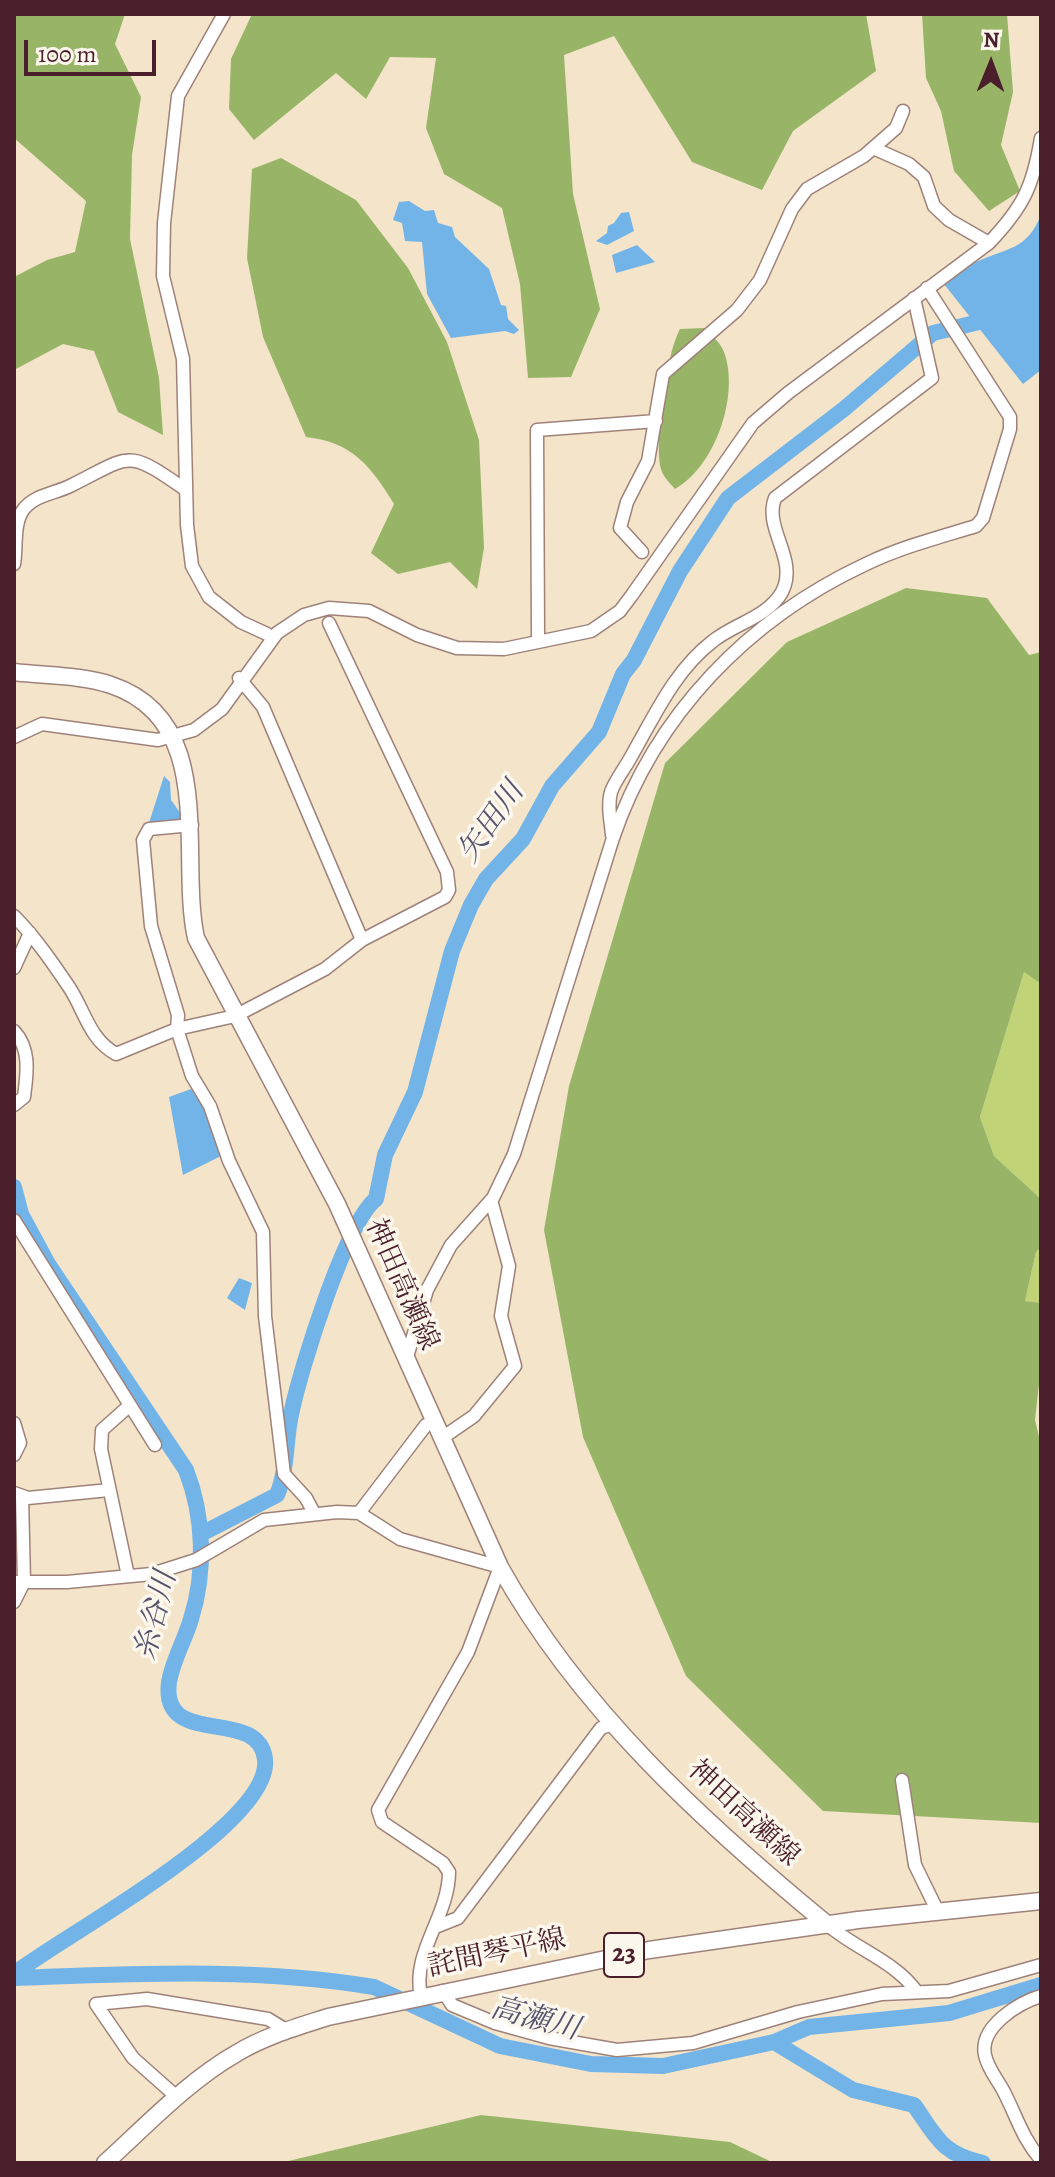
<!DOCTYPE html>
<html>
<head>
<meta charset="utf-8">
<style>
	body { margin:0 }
	#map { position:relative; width:1055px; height:2177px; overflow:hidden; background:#f3e4ca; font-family:Alegreya,serif }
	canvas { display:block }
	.frame { position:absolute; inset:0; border:16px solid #4a1f2b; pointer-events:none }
	.north { position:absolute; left:951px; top:24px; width:80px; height:80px; -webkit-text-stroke:6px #fbf7ec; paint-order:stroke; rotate:1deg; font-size:22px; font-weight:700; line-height:32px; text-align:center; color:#4a1f2b }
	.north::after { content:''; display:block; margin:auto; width:28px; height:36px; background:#4a1f2b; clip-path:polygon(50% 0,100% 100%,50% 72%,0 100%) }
	.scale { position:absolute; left:24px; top:40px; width:132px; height:36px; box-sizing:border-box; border:4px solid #4a1f2b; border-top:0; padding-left:10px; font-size:24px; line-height:28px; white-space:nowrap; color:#4a1f2b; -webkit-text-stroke:6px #fbf7ec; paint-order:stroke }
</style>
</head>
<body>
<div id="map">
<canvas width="1055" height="2177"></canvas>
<div class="frame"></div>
<div class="north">N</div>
<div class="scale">100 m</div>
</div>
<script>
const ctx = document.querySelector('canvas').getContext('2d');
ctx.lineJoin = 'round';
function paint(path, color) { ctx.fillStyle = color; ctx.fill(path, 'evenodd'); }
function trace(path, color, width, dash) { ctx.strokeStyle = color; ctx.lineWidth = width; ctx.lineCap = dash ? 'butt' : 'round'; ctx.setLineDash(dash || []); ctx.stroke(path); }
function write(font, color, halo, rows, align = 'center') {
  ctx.font = font + ' Alegreya,"Noto Serif JP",serif'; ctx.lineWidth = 7; ctx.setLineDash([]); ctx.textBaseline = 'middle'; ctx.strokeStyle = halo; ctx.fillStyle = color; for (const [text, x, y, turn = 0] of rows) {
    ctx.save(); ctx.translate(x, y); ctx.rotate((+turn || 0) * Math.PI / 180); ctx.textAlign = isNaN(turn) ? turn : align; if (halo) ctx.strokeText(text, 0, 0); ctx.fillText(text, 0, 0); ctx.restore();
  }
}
paint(new Path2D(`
	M1024 972 1041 984V1199L994 1156 980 1117Z
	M1041 1247V1303L1025 1301 1036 1252Z`), '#c0d376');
paint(new Path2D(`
	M14 14H125L115 44 141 97 132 155 130 239 159 378 163 435 118 412 94 351 63 344 14 370V277L47 260 75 252 86 201 14 138Z
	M252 14H866L876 71 793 131 762 190 692 162 614 36 564 55 573 194 600 309 571 377 528 378 520 284 502 208 444 174 426 128 436 58 390 57 366 99 336 73 254 140 229 109 231 59Z
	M922 14H1007L1013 92 1001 145 1020 191 989 211 954 171 941 111 926 78Z
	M281 158 356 200 408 268 447 342 479 440 484 548 477 589 450 562 398 574 371 553 394 504C371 466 352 442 306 437L263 337 247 258 252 169Z
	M705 328C711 335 721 343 724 352 740 395 715 467 675 489 670 483 663 477 661 469 654 440 666 355 680 329Z
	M906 588 987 598 1029 655 1041 652V984L1024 972 980 1117 994 1156 1041 1199V1247L1036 1252 1025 1301 1041 1303V1366L1035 1420 1041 1445V1823L823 1811 686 1676 583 1437 544 1230 569 1086 665 763 787 642Z
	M481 2115 730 2142 774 2163H280Z`), '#98b567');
paint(new Path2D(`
	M409 201 425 211 434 210 438 223 452 227 455 237 489 269 501 305 506 306 508 319 519 330 514 334 505 331 451 338 427 294 422 242 405 241 402 223 393 220 399 202Z
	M629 212 634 231 607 245 596 241 607 233 608 226 614 223 621 213Z
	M1041 215V370L1023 384 944 284C955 277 965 267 976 262 1008 247 1026 251 1041 215Z
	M637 245 655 262 616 273 612 255Z
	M164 776 170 782 171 800 184 818 178 822 149 823Z
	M191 1089 205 1109 223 1155 183 1175 169 1097Z
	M239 1278 252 1283 245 1310 227 1298Z`), '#72b4e7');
trace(new Path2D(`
	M14 1187 21 1214 48 1264 186 1470C204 1516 206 1572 191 1619 185 1640 173 1659 169 1682 160 1750 258 1705 265 1759 273 1824 64 1935 14 1974
	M201 1534 277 1495C288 1469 285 1437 292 1410 301 1368 346 1222 376 1199L385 1155 415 1092 452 951 471 905 486 879 523 839 552 786 599 732 623 674 634 660 680 571 728 498 844 409 933 333 996 318
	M14 1978C132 1974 256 1967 374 1987L500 2046 591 2064 663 2066 774 2042 809 2027 949 2013 1041 1985
	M774 2042 853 2090 914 2105C936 2136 941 2154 983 2163`), '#72b4e7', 16);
const minor = new Path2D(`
	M224 14 178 96 164 223 163 276 183 359 187 525 192 566 209 597 241 622 267 634
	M873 148 909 164 924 177 934 206 949 220 989 243
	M642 552 620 528 627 502 648 461 663 374 737 310 760 280 792 209 807 189 864 156 896 128 903 111
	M14 564C17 547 13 525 23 510 35 494 55 494 72 485 132 455 126 448 186 490
	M538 636 537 430 656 421
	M239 678 263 707 362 940
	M14 737 42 724 158 740 194 730 222 709 277 633 304 615 329 608 369 611 417 635 457 648 504 649 591 631 620 611 632 595 753 423 788 393 989 243C1023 207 1033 187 1041 138
	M612 835C611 822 607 806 611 792 615 780 626 767 632 755 655 715 675 670 713 641 734 624 768 617 782 592 799 559 763 529 775 498L932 378 914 298
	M14 916C35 937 52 962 69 987 85 1011 89 1039 116 1054L177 1029 178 1015 151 926 143 840 149 829 192 825
	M14 968 30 933
	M14 1031C31 1049 27 1074 24 1097L14 1105
	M14 1220 155 1445
	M406 1360 427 1290 451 1245 493 1198 514 1154 613 838C655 715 748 619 866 564 901 547 940 537 976 526L983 518 1010 429V417L927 288
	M14 1423 20 1443 14 1455
	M442 1438 474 1416 515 1366 501 1316 509 1266 491 1200
	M14 1493 28 1498 109 1490
	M314 1513 306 1498 284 1474 265 1316 263 1232 229 1161 210 1106 192 1076 177 1029 235 1016 325 969 362 940 445 897 449 890 447 872 329 623
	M359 1513 426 1425 434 1421
	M128 1576 101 1449 102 1430 129 1406
	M14 1582H67L152 1574 196 1560 264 1520 337 1512 359 1513 400 1539 500 1567 468 1652 378 1810 382 1822 443 1863 449 1872C449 1916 411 1953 421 1996
	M14 1602 24 1582 22 1496
	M902 1780 915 1865 938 1912
	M828 1925C854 1948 896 1962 916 1991
	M438 1926 458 1918 601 1728 613 1724
	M443 1991 452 2005 495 2023 549 2038 617 2050 693 2043 798 2012 882 1994 949 1991 1041 1965
	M1041 1996C1018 2003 979 2027 985 2055 988 2070 999 2081 1005 2094 1018 2120 1022 2137 1041 2160
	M178 2098 133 2058 96 2004 147 1999 268 2019 286 2030`);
const major = new Path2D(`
	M14 672C45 676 82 675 111 685 219 721 178 856 196 938L337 1204 500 1567C579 1709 704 1823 828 1925
	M105 2163C147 2125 188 2081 237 2053 265 2036 297 2027 328 2017L649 1950 858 1920 1041 1901`);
trace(minor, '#9e827a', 15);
trace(major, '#9e827a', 19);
trace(minor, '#fff', 12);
trace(major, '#fff', 16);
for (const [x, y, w] of [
	[624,1955,40]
]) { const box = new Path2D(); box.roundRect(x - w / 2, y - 22, w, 44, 6); ctx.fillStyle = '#fbf7ec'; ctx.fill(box); trace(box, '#4a1f2b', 2); }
write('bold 26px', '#4a1f2b', null, [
	["23",624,1955]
]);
write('28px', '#4a1f2b', '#fbf7ec', [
	["神田高瀬線",401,1285,66],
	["神田高瀬線",743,1814,43],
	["詫間琴平線",497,1954,-12]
]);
write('italic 30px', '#58536d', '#fbf7ec', [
	["矢田川",492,823,-55],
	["糸谷川",157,1616,-76],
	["高瀬川",535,2020,15]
]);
</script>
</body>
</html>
